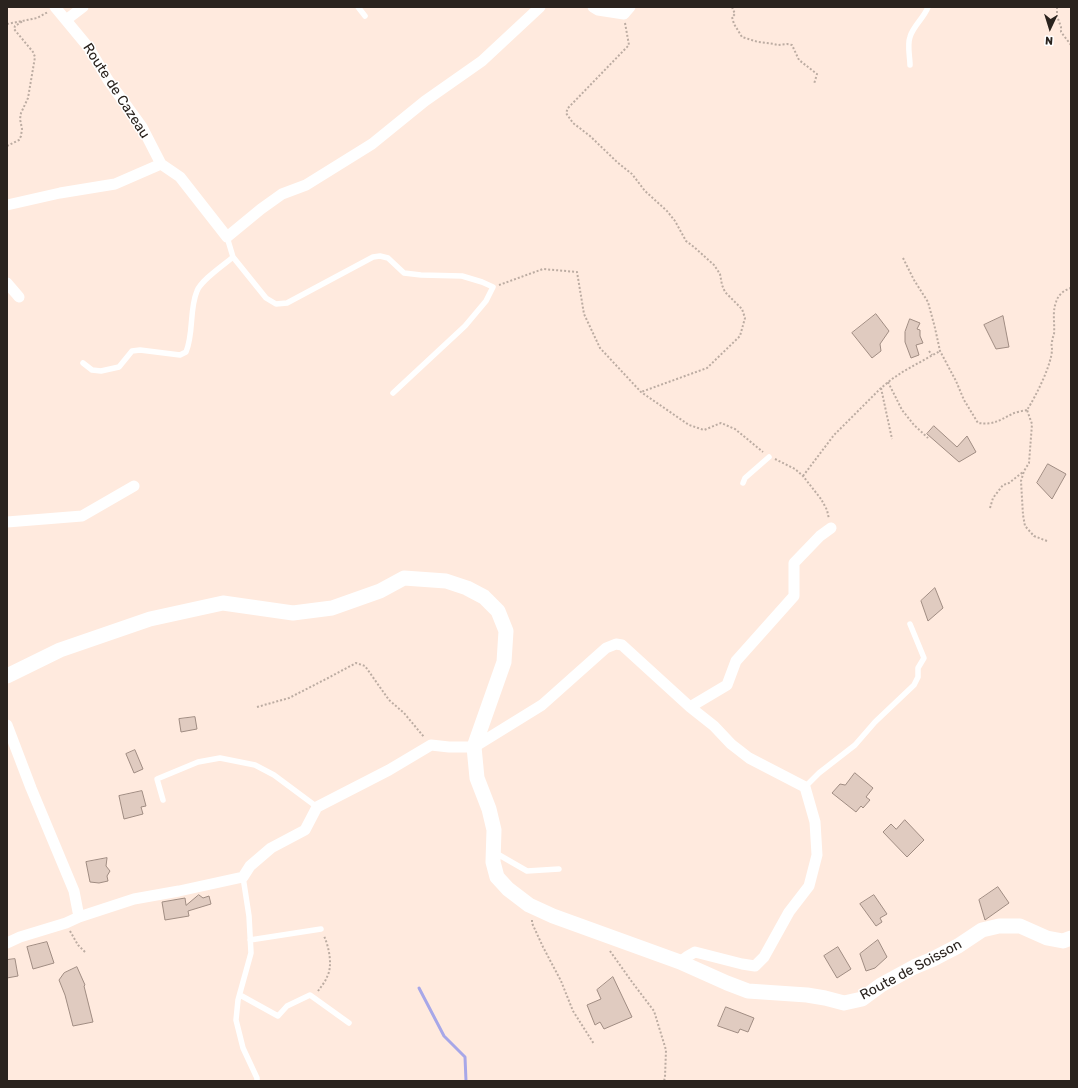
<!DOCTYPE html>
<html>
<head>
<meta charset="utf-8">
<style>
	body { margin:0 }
	#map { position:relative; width:1078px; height:1088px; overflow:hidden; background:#ffeade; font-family:Rubik,sans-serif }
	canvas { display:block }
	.frame { position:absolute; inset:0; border:8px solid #2a231e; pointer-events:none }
	.north { position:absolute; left:1030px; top:8px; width:40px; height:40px; -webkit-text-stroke:3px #fff; paint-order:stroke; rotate:184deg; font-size:11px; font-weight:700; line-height:16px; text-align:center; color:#2a231e }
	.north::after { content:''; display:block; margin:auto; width:14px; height:18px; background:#2a231e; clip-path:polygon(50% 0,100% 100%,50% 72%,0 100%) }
</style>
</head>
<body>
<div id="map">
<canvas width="1078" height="1088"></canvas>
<div class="frame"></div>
<div class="north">N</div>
</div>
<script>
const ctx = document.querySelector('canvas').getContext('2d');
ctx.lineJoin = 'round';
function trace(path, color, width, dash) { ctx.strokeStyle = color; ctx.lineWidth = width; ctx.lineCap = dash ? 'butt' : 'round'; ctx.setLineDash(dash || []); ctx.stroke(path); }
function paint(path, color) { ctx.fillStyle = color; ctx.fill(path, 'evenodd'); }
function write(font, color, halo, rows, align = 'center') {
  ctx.font = font + ' Rubik,sans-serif'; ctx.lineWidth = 3; ctx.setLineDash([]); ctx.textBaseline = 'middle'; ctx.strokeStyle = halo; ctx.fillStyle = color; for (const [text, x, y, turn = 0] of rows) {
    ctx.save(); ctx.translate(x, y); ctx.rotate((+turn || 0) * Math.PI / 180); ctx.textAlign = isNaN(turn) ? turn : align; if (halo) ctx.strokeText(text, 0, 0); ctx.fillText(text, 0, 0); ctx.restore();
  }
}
trace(new Path2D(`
	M419 988 444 1036 465 1057 466 1081`), '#a7a7e8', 3);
const building = new Path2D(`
	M876 314 889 331 880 344 881 351 872 358 852 333Z
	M1003 316 1009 347 996 349 984 325Z
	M910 319 920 323 917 329 920 330V336L923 343 916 345 919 355 911 358 905 342V332Z
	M934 426 957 447 967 436 976 452 959 462 927 434Z
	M1048 464 1066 474 1052 499 1037 483Z
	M935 588 943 608 928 621 921 601Z
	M195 717 197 729 181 732 179 719Z
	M135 750 143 769 134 773 126 754Z
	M855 773 873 788 866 797 870 800 863 808 861 806 856 812 832 793 840 784 845 785Z
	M142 791 146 806 141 807 143 814 124 819 119 796Z
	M905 820 924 840 907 857 883 832 891 824 896 829Z
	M107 858 106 866 110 871 107 876 108 881 99 883 90 882 86 862Z
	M998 887 1009 903 985 920 979 900Z
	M199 895 203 898 209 896 211 904 188 911 189 916 165 920 162 902 185 898 186 905Z
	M874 895 887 914 880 918 882 922 876 926 860 904Z
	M878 940 887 957 875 968 866 971 860 954Z
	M47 942 54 963 33 969 27 947Z
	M838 947 851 969 837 978 824 956Z
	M15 959 18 976 7 978V960Z
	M77 967 85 985 84 986 93 1022 73 1026 65 995 59 980 64 973Z
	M613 977 632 1017 604 1029 600 1022 595 1025 587 1005 601 999 597 990Z
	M726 1007 754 1018 748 1032 740 1029 738 1033 718 1026Z`);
paint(building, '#e0cbc0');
trace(building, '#a08c82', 1);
trace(new Path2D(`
	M732 7 735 14 732 17 734 24 742 37 758 42 774 44 778 45 787 44 792 45 799 60 817 74 814 84
	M1057 7V16L1061 27V32L1071 45
	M625 23 629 45 568 108 566 113 573 123 590 136 617 162 632 174 645 191 667 211 675 221 686 241 694 247 714 265 720 274 722 285 725 292 742 309 745 318 740 336 707 368 641 392
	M7 24 37 18 48 12
	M7 146 19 140 21 136 22 129 20 119 21 113 28 98 35 57 33 52 14 29 15 26 23 21
	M903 258 914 280 928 302 935 328 940 351 956 381 964 400 978 423C994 425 998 421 1012 414 1016 412 1022 411 1027 410
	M499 285 543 269 577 272 584 314 600 348 641 392 689 425 704 430 721 423 735 429 763 452
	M929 351 932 355
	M888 382 902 410 914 425 928 438
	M881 388 892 439
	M775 459 795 469 803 476 821 499 827 510 829 519
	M803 476 834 435 881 388 892 379 904 371 940 351
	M990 508 993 498 1003 485 1009 483 1023 472
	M1047 541 1034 536 1025 526 1023 515 1021 481 1024 471 1029 463 1032 424 1027 410C1036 396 1052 364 1052 349 1052 347 1051 345 1052 343 1052 340 1053 337 1054 334 1055 323 1052 313 1056 302 1058 295 1064 290 1071 288
	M257 707 289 698 328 678 356 663 365 666 389 700 404 713 424 737
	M532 920V923L543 947 561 981 573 1011 594 1044
	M70 931 78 945 86 953
	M610 951 632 982 654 1011 666 1050 665 1077 664 1081
	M318 991C321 987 325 982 327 977 333 966 329 947 324 936`), '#bcaca2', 2, [2, 2]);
trace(new Path2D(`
	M358 7 365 16
	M910 65C910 57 907 45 910 37 913 26 924 18 928 7
	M227 237 233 257 266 298 276 304 287 303 373 257 380 256 388 258 404 273 421 275 462 276 482 282 493 287 486 301 465 326 393 393
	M83 363 92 370 101 371 119 367 132 351 140 350 180 355 186 352C194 333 189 310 197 291 201 280 224 265 233 257
	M743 483 745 478 769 457
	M805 787 819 773 855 745 875 722 914 685 918 677V668L924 658 910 624
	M163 800 157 779 198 762 220 758 255 765 274 775 317 807
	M494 852 527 871 559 869
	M243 877 249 916 251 953 238 1000 236 1020 243 1048 257 1078V1081
	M250 940 321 929
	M240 995 278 1016 287 1006 310 995 349 1023`), '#fff', 5.5);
trace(new Path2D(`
	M55 7 89 48 108 80 142 127 161 164 180 177 227 237 261 209 282 194 306 185 372 144 425 101 482 61 540 7
	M593 7 598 10 624 14 630 7
	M66 20 83 7
	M7 205 60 193 115 184 161 164
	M7 283 19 297
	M7 522 82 516 134 486
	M690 707 727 685 736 661 794 596V563L820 536 831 528
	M7 725 31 788 74 891 79 917
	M7 943 20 937 66 923 79 917 134 899 179 891 243 877 250 866 271 848 305 830 317 807 389 770 431 745 449 747H474L542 705 606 648 616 644 622 645 690 707 714 726 731 744 749 758 805 787 815 822 817 855 809 886 789 912 764 957 755 966 742 964 695 952 688 956 680 962`), '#fff', 11);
trace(new Path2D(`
	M7 676 60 650 150 619 223 603 293 613 332 608 380 591 404 578 446 581 467 588 484 597 498 611 506 631 504 662 474 747 477 778 489 809 494 830 493 862 497 877 508 889 529 905 553 916 680 962 727 983 748 991 807 995 825 998 844 1003 862 999 881 985 914 967 933 959 958 946 982 930 999 926H1020L1047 938 1063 941 1071 938`), '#fff', 15);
write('14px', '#2a231e', '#fff', [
	["Route de Cazeau",116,91,57],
	["Route de Soisson",911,970,-28]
]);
</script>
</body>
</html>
